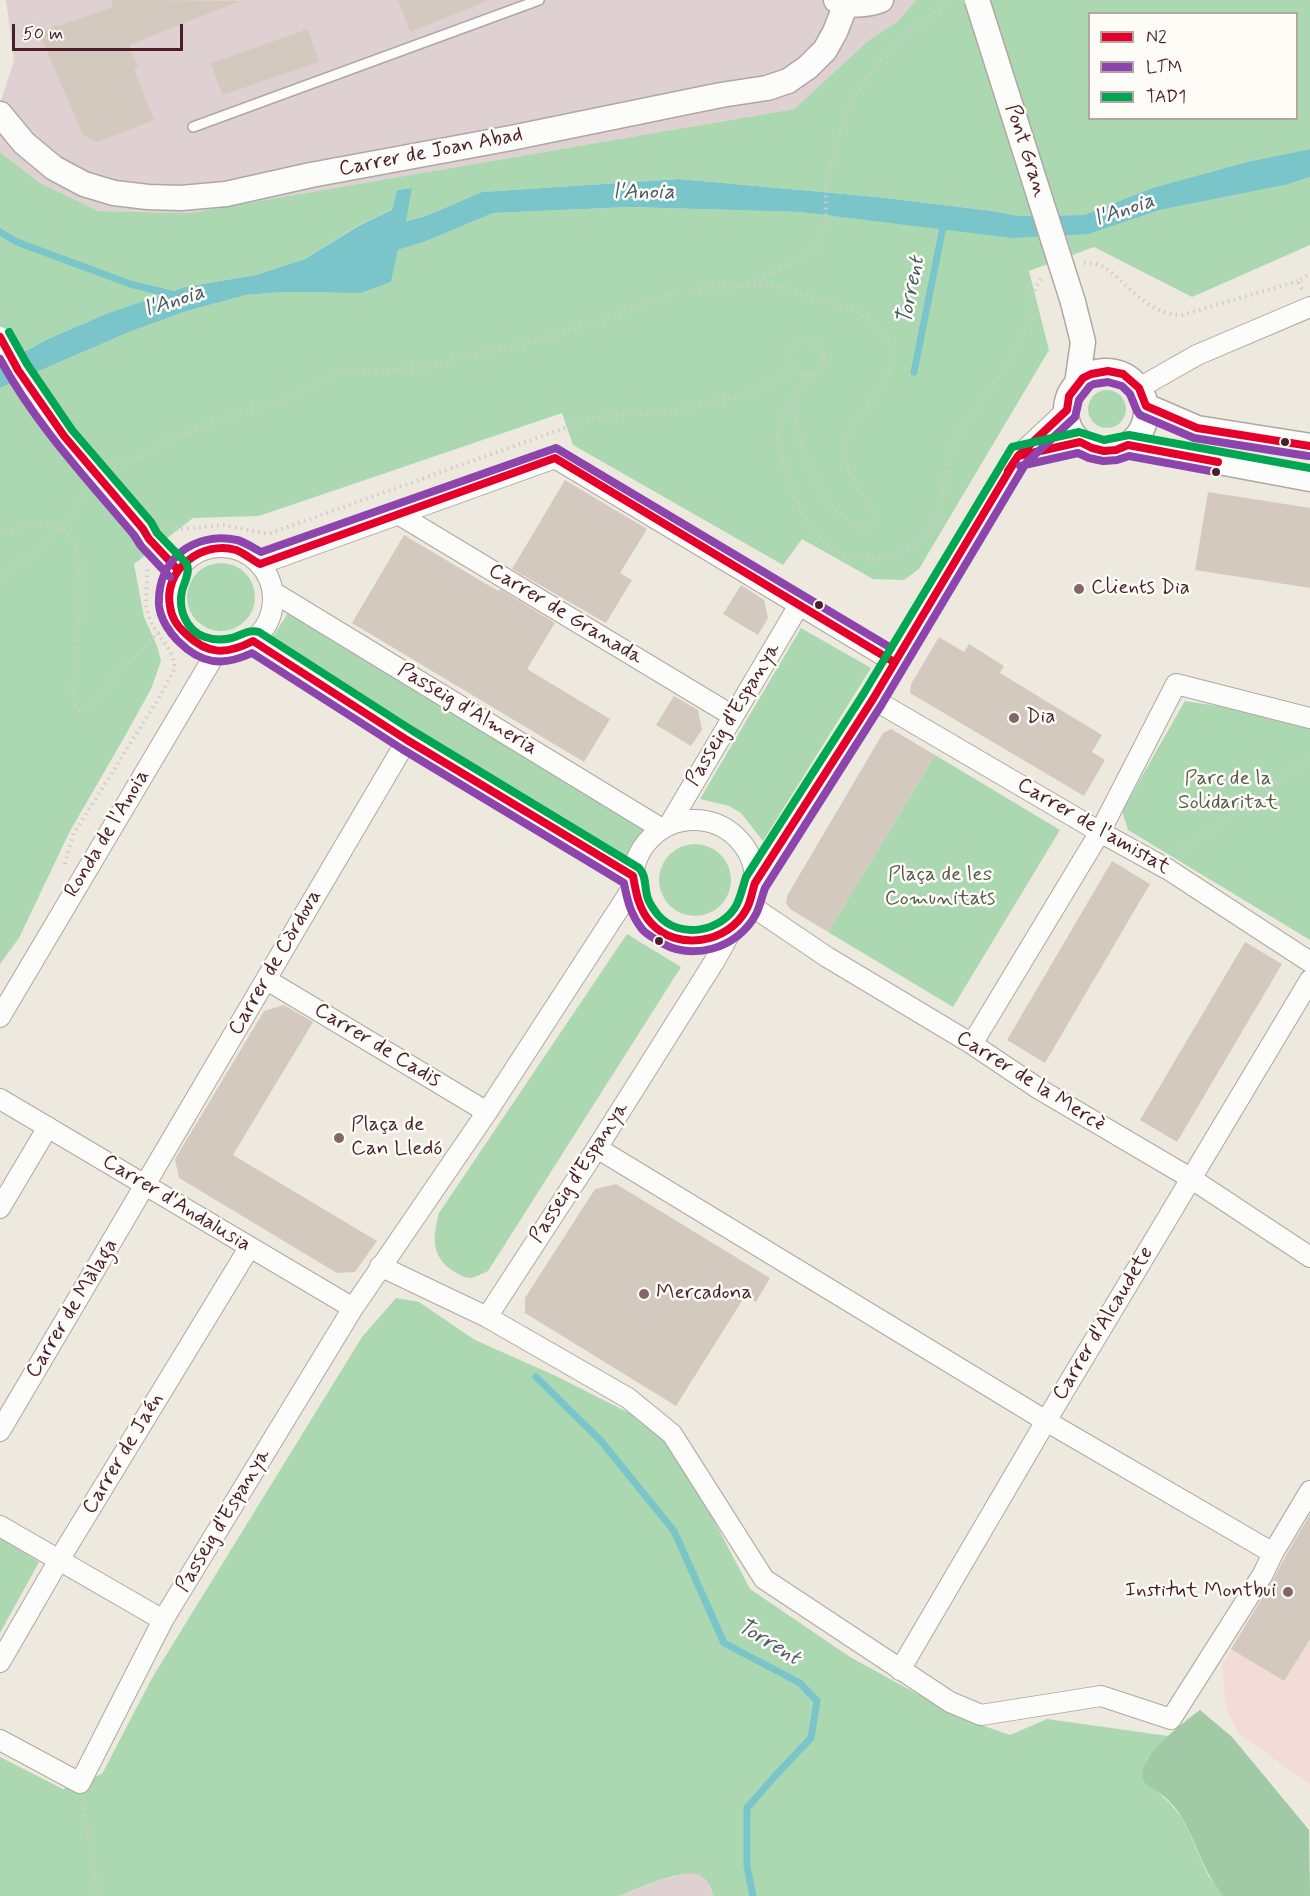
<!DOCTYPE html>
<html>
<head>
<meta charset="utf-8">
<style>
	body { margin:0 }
	#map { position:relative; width:1310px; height:1896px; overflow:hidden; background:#eee9de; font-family:Mynerve,sans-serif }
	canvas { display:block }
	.legend { position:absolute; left:1088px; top:12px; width:210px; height:108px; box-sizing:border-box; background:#fdfcf7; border:2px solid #b5a4a5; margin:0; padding:8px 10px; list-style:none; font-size:18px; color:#4a1f2b }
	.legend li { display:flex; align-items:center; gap:12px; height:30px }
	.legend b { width:30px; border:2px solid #b5a4a5 }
	.scale { position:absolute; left:12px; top:24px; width:171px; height:27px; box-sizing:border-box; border:3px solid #4a1f2b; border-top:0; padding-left:8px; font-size:18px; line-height:21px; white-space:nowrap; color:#4a1f2b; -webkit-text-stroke:4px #fdfcf7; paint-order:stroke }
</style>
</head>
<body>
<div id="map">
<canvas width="1310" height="1896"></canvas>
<ul class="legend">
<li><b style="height:8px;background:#e4002b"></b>N2</li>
<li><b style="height:8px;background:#8e44ad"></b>LTM</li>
<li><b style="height:8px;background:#00a651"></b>TAD1</li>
</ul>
<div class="scale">50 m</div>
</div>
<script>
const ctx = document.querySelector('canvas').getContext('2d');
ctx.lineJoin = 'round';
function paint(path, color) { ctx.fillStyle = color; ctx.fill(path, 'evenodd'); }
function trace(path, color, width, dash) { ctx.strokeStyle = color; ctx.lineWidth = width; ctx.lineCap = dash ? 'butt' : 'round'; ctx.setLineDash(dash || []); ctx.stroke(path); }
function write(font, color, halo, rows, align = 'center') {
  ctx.font = font + ' Mynerve,sans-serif'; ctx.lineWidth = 5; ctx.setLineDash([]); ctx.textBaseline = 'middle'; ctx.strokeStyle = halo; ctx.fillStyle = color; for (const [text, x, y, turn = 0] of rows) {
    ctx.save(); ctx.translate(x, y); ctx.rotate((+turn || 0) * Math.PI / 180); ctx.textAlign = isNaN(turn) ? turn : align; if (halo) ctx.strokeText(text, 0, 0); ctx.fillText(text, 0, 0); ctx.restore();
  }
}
paint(new Path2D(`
	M1310 1520V1784L1239 1734 1226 1707 1222 1664Z`), '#f3dbd7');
paint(new Path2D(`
	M6 0H916L898 21 869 40 794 109 189 213 98 211 40 183 0 152V103L14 61Z
	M688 1873 700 1874 707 1881 713 1896H619L660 1880Z`), '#dfd1d1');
paint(new Path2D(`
	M916 0H1310V149L1248 163 1152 188 1084 215 1019 216 993 211 877 197 679 179 482 192 426 216 405 221 412 188 397 190 392 210 359 225 305 259 256 275 185 287 108 313 46 340 0 365V152L40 183 98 211 189 213 794 109 869 40 898 21ZM1090 14H1296V118H1090Z
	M1310 177V245L1192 297 1094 247 1029 271 1049 350 919 569 904 580 873 579 802 539 783 565 573 445 562 413 259 516 193 518 134 564 144 617 157 646 161 661 151 689 125 736 69 833 19 938 0 964V388L129 332 187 311 246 295 283 292 361 293 391 282 398 250 424 242 493 213 630 207 800 212 913 225 1089 234 1160 210 1285 185Z
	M1088 409a19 19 0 1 1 38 0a19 19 0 1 1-38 0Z
	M187 597a34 34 0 1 1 68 0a34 34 0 1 1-68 0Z
	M290 610 645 828 622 865 268 644Z
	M801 628 871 668 763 841 741 813 729 806 700 799Z
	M1185 701 1310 720V940L1128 830 1122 811Z
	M935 755 1060 830 953 1007 828 932Z
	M659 880a36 36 0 1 1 72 0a36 36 0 1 1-72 0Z
	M627 934 681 967 488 1271C483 1273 475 1278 470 1278 464 1278 458 1274 453 1271 430 1256 433 1236 439 1213Z
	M396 1298 419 1302 475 1340 556 1376 645 1421 679 1454 750 1589 850 1657 961 1718 1010 1735 1047 1719 1168 1736 1146 1760 1147 1785C1186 1810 1189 1834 1207 1873 1211 1881 1218 1888 1223 1896H713C711 1888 708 1880 701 1876 686 1866 635 1890 619 1896H0V1757L63 1789 102 1774 152 1678 362 1337Z
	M0 1538 39 1562 0 1633Z`), '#acd8b1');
paint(new Path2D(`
	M1200 1710 1232 1737 1309 1830 1310 1896H1223C1218 1889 1212 1881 1208 1873 1198 1854 1192 1833 1180 1815 1176 1808 1169 1800 1162 1795 1157 1791 1151 1789 1147 1785 1126 1763 1186 1721 1200 1710Z`), '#a0c9a6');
paint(new Path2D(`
	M1310 149V177L1285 185 1160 210 1089 234 1012 238 800 212 630 207 493 213 424 242 398 250 391 282 361 293 283 292 246 295 187 311 129 332 0 388V365L46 340 108 313 185 287 256 275 305 259 360 225 392 210 397 190 412 188 406 221 426 216 482 192 679 179 877 197 993 211 1019 216 1084 215 1152 188 1248 162Z`), '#79c5c9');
trace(new Path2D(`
	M0 232 17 242 130 284 175 295
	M914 372 944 222
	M536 1377 601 1441 674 1531 724 1643 800 1683 817 1701 811 1738 775 1776 747 1808V1867L753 1896`), '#79c5c9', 7);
paint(new Path2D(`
	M111 0 240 1 129 45 138 67 134 69 154 120 97 142 83 135 40 35 58 24 59 26 113 7Z
	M398 0H487V1L410 32Z
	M308 29 319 62 222 95 211 63Z
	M565 480 647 529 620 573 632 580 606 623 512 569Z
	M1208 492 1310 508V588L1195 570Z
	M404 535 498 591 500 589 555 623 527 669 610 719 584 762 352 623Z
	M741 585 764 600 768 618 758 635 723 614Z
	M939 637 964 652 969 644 1004 666 1000 673 1102 735 1092 752 1105 760 1084 796 910 693 911 684Z
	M674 696 698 710 702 730 691 746 656 725Z
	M891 729 935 755 828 932 790 909 786 903 787 896 883 733Z
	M1112 861 1150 884 1045 1063 1007 1040Z
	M1245 942 1282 964 1177 1142 1140 1120Z
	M284 1005 313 1022 233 1155 377 1241 355 1272 337 1273 179 1178 175 1159 264 1011Z
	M616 1184 770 1278 756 1302 745 1296 676 1406 525 1313V1298L595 1189Z
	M1310 1514V1639L1284 1681 1231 1649 1273 1580 1284 1559Z`), '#d4c9bf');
const service = new Path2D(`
	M193 127 539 0`);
const minor = new Path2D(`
	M1139 388 1197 355 1310 307
	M1018 456 1080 442
	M398 514 733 716
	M143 529 149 539 178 570
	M169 599a52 52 0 1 1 104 0a52 52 0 1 1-104 0Z
	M260 564 555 458 894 662
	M273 592 662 829
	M253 641 407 740 633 876
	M873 699 1100 832 1169 870 1310 962
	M633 881a61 61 0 1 1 122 0a61 61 0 1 1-122 0Z
	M669 825 799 605
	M755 883 873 699 1018 456 1067 410
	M750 905 827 957 972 1044 1039 1089 1192 1179 1310 1257
	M267 980 487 1112
	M0 1017 217 651
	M972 1044 1100 832 1176 684 1310 718
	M0 1099 353 1308
	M597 1148 1046 1421 1273 1553
	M0 1208 48 1127
	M380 1266 487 1317 628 1398 672 1434 764 1579 950 1702 981 1715 1101 1696 1171 1719 1263 1574 1273 1553 1310 1491
	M487 1317 597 1148 714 962 733 928
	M0 1431 407 740
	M0 1526 163 1620
	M0 1662 59 1560 249 1248
	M900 1670 1046 1421 1310 980
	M0 1740 80 1783 163 1620 353 1308 487 1112 633 887`);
const tertiary = new Path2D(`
	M836 0C851 6 865 6 881 0
	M0 114 24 143 54 168 84 184 114 193 148 197 181 198 226 194 311 175 511 138 721 95 767 88 788 81 808 67 825 50 835 32 846 4
	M1073 302 1083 342 1077 384
	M1066 411a40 40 0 1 1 80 0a40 40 0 1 1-80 0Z
	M1146 406 1197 428 1310 446
	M1128 445 1310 479`);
trace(service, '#afa7a2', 12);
trace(minor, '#afa7a2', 22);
trace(tertiary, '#afa7a2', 27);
trace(new Path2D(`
	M1084 263 1096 264 1104 267C1130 285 1148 315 1182 315L1298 281
	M754 285 760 279 814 252 826 223V190L834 153 848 107 874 68 907 34 949 0
	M1302 289 1298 281 1310 274
	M790 358a17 17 0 1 1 34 0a17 17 0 1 1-34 0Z
	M809 375C792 399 777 416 778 447 796 499 809 566 881 558 902 555 921 543 932 524 946 499 943 467 955 441 959 431 966 424 973 415 992 389 1011 359 1025 330 1032 312 1029 294 1041 279
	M115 468 121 463 148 454 160 444 174 438 256 407 282 401 341 371 359 370 377 371 418 368 438 365 454 359 548 338 599 321 667 295 705 288 763 285 783 287 854 311 868 319 888 338 892 355 887 380 849 430 842 447 843 455 850 474 875 515 873 524 867 529C821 519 792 437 795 396
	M164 524 180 529 224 525 268 534 587 420 625 414 661 413 695 407 751 393 795 371
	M0 535C22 526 55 515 72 539 88 562 74 662 73 693L74 704 79 710H89L121 670 157 634 174 623
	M0 577 14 568 61 529 85 490
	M1178 853 1310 759
	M65 864 73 835 160 696 175 668C172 643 154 636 148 614 143 599 149 583 147 567
	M83 1802 98 1896`), '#d0cbca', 4, [1.5, 4.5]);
trace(service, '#fcfcfa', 9);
trace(minor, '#fcfcfa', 20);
trace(tertiary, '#fcfcfa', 24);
const minorBridge = new Path2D(`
	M0 337 18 370 64 436 143 529`);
const tertiaryBridge = new Path2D(`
	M977 0 1073 302`);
trace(minorBridge, '#afa7a2', 22, []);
trace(tertiaryBridge, '#afa7a2', 27, []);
trace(minorBridge, '#fcfcfa', 20);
trace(tertiaryBridge, '#fcfcfa', 24);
trace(new Path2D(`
	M0 337 18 370 64 436 143 529 149 539 178 570
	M1008 471 1018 456 1080 442 1092 448 1104 451 1116 450 1128 445 1218 462
	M894 662 555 458 260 564C252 560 244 553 236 550 202 540 163 570 170 606 171 617 178 627 186 634 208 655 226 655 253 641L407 740 633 876C636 893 639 910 651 923 677 952 728 943 746 910 751 902 752 891 755 883L873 699 1018 456 1067 410 1069 396 1083 378 1091 374 1108 371 1123 374 1139 388 1146 406 1197 428 1310 446`), '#e4002b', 8);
trace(new Path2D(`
	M0 359C35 424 87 479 134 535L141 546 170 577
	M1020 466 1078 453 1089 458 1103 461 1117 460 1129 456 1216 472
	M891 648 556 448 261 552C253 548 245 542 237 540 193 531 157 560 159 605 160 618 169 632 178 641 201 664 222 667 252 653L402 749 624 883C627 900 631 915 642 929 646 934 652 937 657 940 689 963 738 949 756 914 760 906 762 896 765 888L882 704 1026 463 1075 417 1079 400 1090 386 1094 384 1108 382 1122 386 1130 394 1137 411 1140 415 1194 438 1308 456`), '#8e44ad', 8);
trace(new Path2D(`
	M9 332 27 364 72 430 151 522 157 533 187 564C190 574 184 582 182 591 178 609 186 631 205 637 213 640 224 640 232 638 242 635 249 629 259 632L413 731 639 868C647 876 644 888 648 899 650 904 654 910 658 915 679 940 723 932 737 904 741 896 743 886 746 877L864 693 1012 447 1079 432 1104 440 1129 435 1310 468`), '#00a651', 8);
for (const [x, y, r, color] of [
	[1285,442,5,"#4a1f2b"],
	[1216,472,5,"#4a1f2b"],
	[1079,589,6,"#83666a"],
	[819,605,5,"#4a1f2b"],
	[1014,718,6,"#83666a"],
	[659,941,5,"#4a1f2b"],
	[339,1138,6,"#83666a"],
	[644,1294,6,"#83666a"],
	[1288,1592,6,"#83666a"]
]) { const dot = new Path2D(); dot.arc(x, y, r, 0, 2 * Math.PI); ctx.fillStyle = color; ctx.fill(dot); trace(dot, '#fdfcf7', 2); }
write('21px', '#4a1f2b', '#fdfcf7', [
	["Pont Gran",1025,151,72],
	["Carrer de Joan Abad",431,153,-11],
	["Carrer de Granada",565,615,31],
	["Passeig d'Almeria",467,710,31],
	["Passeig d'Espanya",734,715,-59],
	["Carrer de l'amistat",1093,827,30],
	["Ronda de l'Anoia",108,834,-59],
	["Carrer de Còrdova",276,963,-60],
	["Carrer de Cadis",377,1046,31],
	["Carrer de la Mercè",1030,1082,32],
	["Passeig d'Espanya",580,1173,-57],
	["Carrer d'Andalusia",176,1204,31],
	["Carrer de Màlaga",73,1309,-59],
	["Carrer d'Alcaudete",1104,1324,-59],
	["Carrer de Jaén",124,1454,-59],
	["Passeig d'Espanya",224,1521,-59]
]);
write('21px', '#4a1f2b', '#fdfcf7', [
	["Clients Dia",1091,589],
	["Dia",1026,718],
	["Plaça de",351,1126],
	["Can Lledó",351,1150],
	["Mercadona",656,1294],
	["Institut Montbui",1276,1592,"right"]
], 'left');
write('21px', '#595b4d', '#fdfcf7', [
	["Parc de la",1228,780],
	["Solidaritat",1228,804],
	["Plaça de les",940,876],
	["Comunitats",940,900]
]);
write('italic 22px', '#495b67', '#fdfcf7', [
	["l'Anoia",644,193],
	["l'Anoia",1125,211,-19],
	["Torrent",912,291,-79],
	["l'Anoia",175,302,-18],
	["Torrent",768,1643,31]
]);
</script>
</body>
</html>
